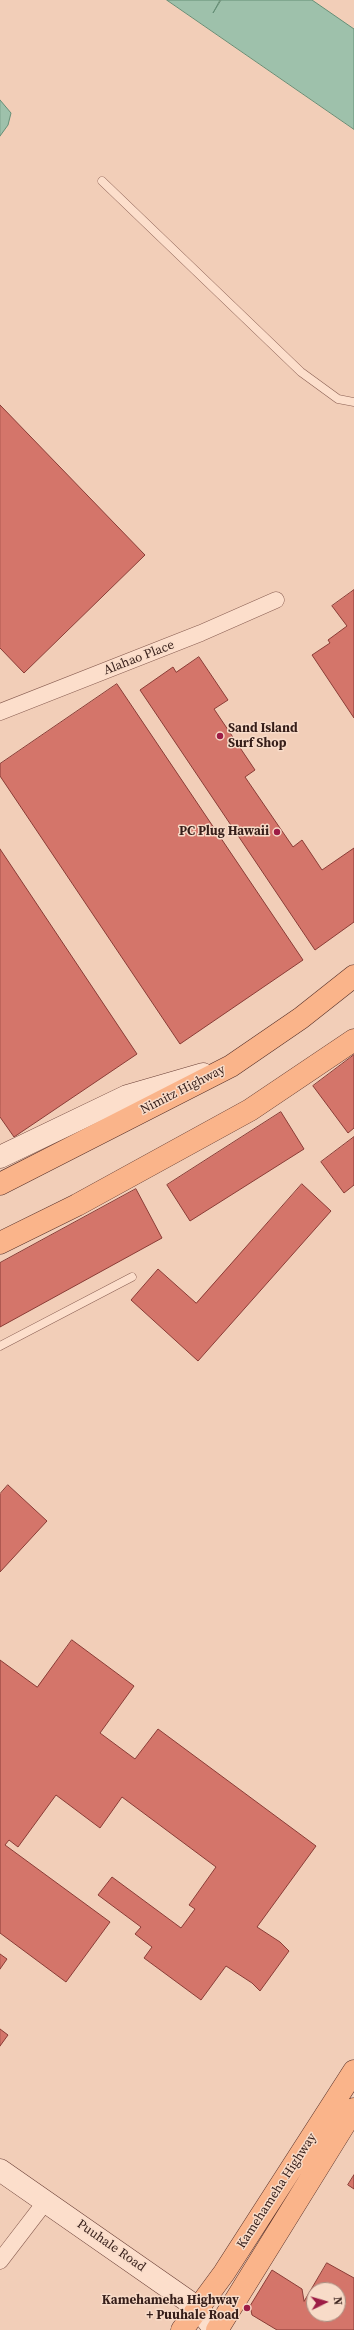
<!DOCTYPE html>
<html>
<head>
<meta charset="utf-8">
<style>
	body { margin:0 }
	#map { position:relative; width:354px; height:2330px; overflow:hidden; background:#f2ceb8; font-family:"Source Serif 4",serif }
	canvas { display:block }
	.north { position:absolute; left:306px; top:2282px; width:40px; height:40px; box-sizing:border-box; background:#f8dbc8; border:1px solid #aa8f82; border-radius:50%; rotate:85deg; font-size:11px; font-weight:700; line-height:16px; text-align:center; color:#361e19 }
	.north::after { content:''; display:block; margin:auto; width:14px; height:18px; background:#9d1d46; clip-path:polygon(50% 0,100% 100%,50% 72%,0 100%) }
</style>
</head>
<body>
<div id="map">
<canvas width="354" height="2330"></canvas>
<div class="north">N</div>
</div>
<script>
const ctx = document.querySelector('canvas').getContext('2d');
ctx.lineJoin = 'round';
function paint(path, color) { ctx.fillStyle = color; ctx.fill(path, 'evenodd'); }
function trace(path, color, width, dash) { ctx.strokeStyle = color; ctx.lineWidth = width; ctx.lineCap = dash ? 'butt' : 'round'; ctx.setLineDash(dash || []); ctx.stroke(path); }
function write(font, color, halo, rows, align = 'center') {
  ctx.font = font + ' "Source Serif 4",serif'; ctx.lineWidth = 3; ctx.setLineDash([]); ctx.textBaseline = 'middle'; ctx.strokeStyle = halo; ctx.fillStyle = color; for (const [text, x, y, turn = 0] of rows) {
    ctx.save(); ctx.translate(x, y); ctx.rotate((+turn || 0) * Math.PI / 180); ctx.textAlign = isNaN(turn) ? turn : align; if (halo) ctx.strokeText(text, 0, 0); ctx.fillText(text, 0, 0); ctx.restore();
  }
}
const water = new Path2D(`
	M167 0H220L213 13 221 0H312L354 29V129Z
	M0 100 11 113 8 125 0 136Z`);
paint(water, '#9ec1ab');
trace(water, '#658f77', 1);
const building = new Path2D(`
	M0 405 145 555 24 673 0 648Z
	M354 590V718L312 655 330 643 328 640 347 626 332 606Z
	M199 657 228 700 214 709 255 770 245 777 293 847 302 840 322 870 354 848V922L315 950 140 690 173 667 176 672Z
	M117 684 303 960 180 1044 0 776V764Z
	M0 849 137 1054 14 1137 0 1117Z
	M354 1055V1128L348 1133 313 1086Z
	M281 1112 304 1149 190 1221 167 1185Z
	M354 1137V1185L344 1193 321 1162Z
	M302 1184 331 1211 198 1361 131 1300 158 1269 196 1303Z
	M136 1189 162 1238 0 1327V1263Z
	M8 1485 47 1521 0 1572V1494Z
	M72 1640 134 1686 100 1733 135 1759 158 1729 316 1846 257 1927 280 1942 289 1951 260 1991 252 1983 226 1966 201 2000 144 1958 152 1947 135 1934 141 1927 98 1895 112 1877 181 1928 195 1909 189 1905 216 1867 122 1797 100 1828 56 1795 18 1847 9 1840 5 1845 110 1922 66 1982 0 1933V1660L37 1687Z
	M0 1954 7 1959 0 1969Z
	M0 2029 8 2035 0 2046Z
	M354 2175V2189L348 2185Z
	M327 2263 354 2278V2330H277L252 2315 250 2306 272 2270 302 2289 304 2301ZM314 2290H338V2314H314Z`);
paint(building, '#d4756a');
trace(building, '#8a3c36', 1);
const lane = new Path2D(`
	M102 181 301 372 338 399 354 402
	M0 1346 132 1277`);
const street = new Path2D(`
	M0 712 201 633 276 600
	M0 2261 46 2201`);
const secondary = new Path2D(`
	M0 1157 127 1096 203 1074
	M0 2170 198 2308 215 2330`);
const primary = new Path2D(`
	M0 1184 231 1066 301 1018 354 976
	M0 1243 77 1205 250 1110 354 1040
	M182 2330 224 2273 354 2071
	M217 2330 354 2109`);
trace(lane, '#895e52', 9);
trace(street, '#895e52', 17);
trace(secondary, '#6a3f36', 23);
trace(primary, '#552e27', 23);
trace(lane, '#fcdecb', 8);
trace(street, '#fcdecb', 16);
trace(secondary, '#fcdecb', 22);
trace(primary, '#fab48a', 22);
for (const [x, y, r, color] of [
	[220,736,4,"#9d1d46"],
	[277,832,4,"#9d1d46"],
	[247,2308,4,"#9d1d46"]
]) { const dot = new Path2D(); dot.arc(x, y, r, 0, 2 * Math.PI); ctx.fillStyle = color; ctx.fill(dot); trace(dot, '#f8dbc8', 1.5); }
write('13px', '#361e19', '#f8dbc8', [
	["Alahao Place",139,658,-21],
	["Nimitz Highway",183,1090,-27],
	["Kamehameha Highway",277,2191,-57],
	["Puuhale Road",111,2246,35]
]);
write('bold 13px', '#361e19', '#f8dbc8', [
	["Sand Island",228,729,"left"],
	["Surf Shop",228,744,"left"],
	["PC Plug Hawaii",269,832],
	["Kamehameha Highway",239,2301],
	["+ Puuhale Road",239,2316]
], 'right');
</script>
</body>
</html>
